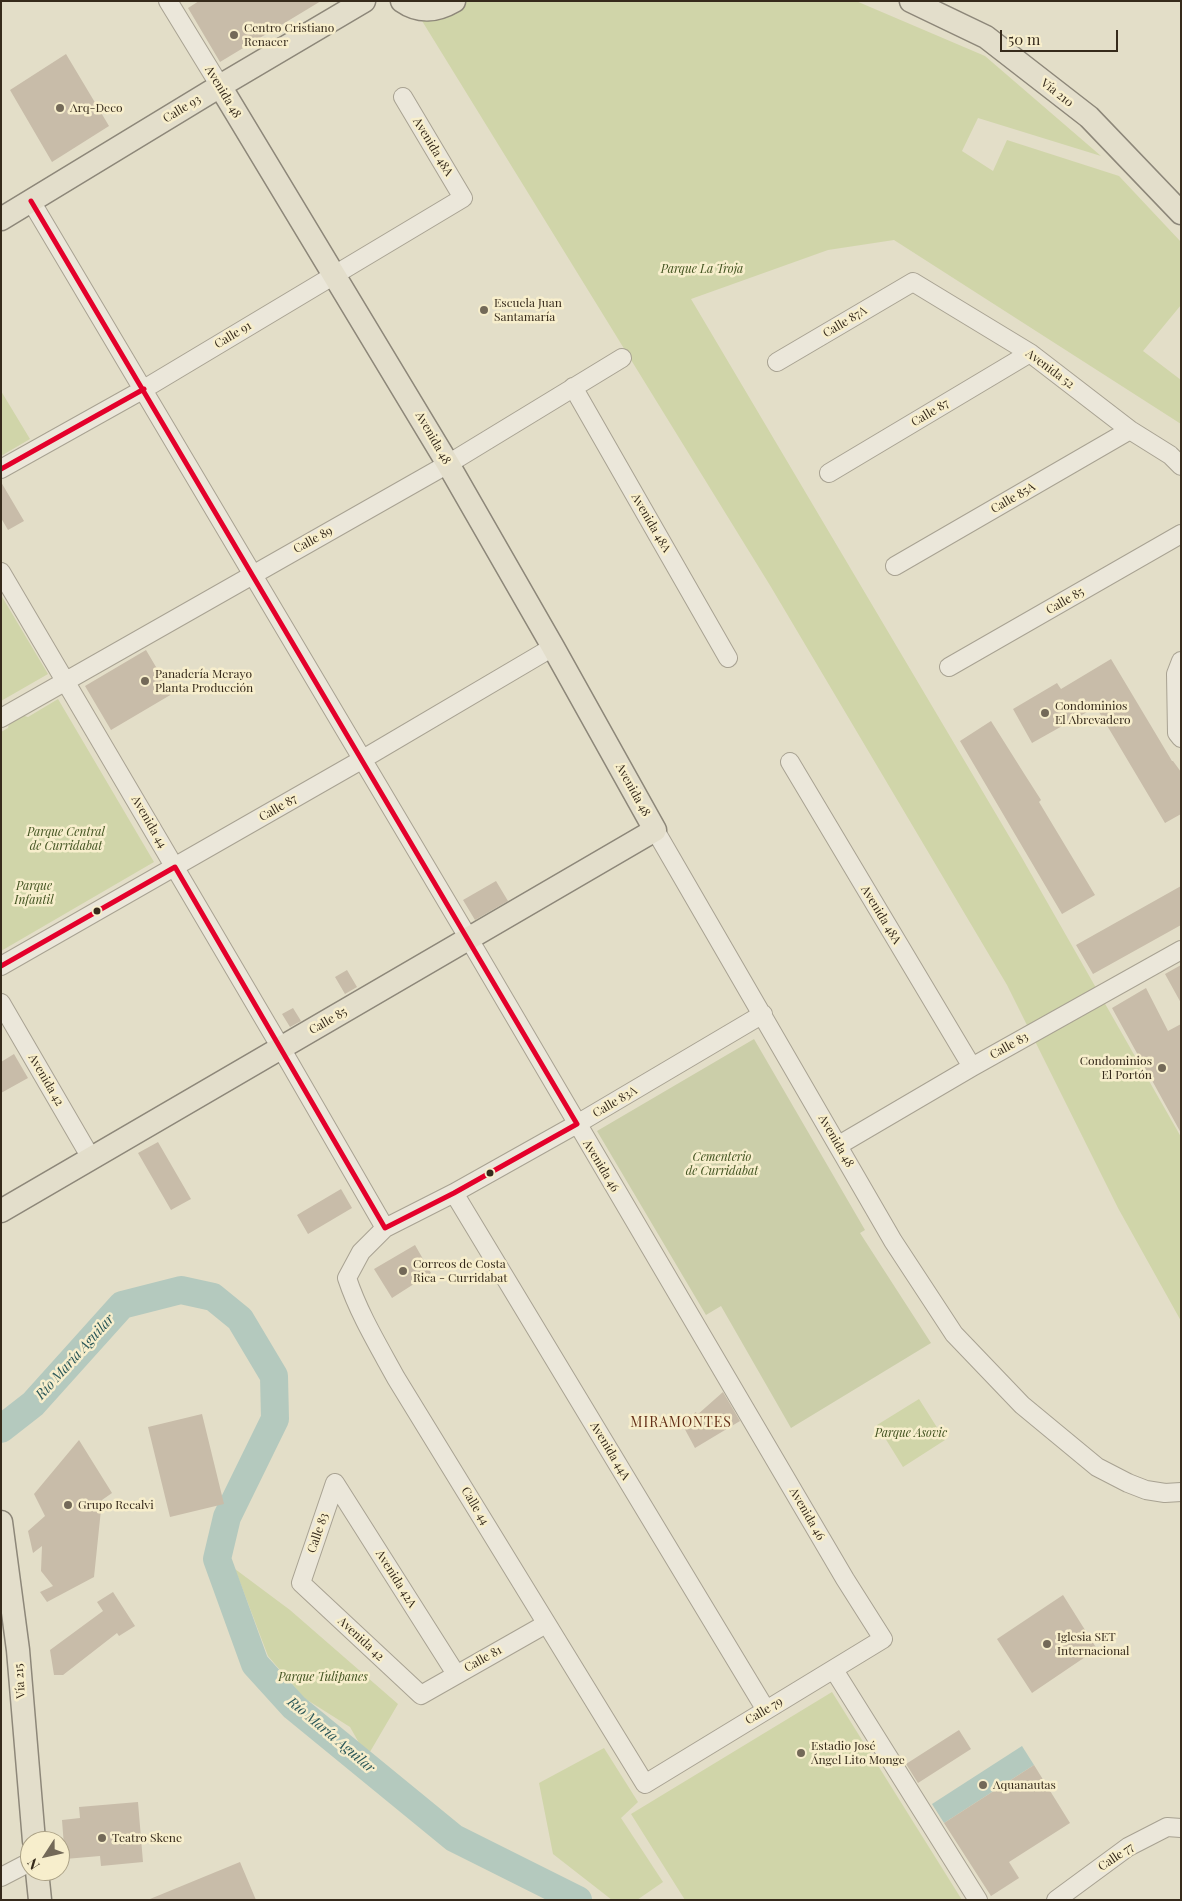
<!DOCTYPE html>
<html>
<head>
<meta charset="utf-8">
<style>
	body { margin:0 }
	#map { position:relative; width:1182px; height:1901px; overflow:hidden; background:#e3dec8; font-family:"Playfair Display",serif }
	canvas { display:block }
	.frame { position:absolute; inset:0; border:2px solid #362a1b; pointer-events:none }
	.north { position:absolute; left:20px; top:1831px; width:50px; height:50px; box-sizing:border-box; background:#f7eecc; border:1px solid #aaa085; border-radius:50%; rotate:235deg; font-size:14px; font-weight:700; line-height:20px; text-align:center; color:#362a1b }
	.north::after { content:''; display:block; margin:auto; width:18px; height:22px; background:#736958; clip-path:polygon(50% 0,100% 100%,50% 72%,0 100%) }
	.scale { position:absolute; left:1000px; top:30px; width:118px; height:22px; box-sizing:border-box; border:2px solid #362a1b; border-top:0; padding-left:6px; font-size:15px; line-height:18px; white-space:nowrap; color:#362a1b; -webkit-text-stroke:4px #f7eecc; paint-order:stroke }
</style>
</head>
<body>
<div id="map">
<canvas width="1182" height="1901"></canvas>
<div class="frame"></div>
<div class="north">N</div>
<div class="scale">50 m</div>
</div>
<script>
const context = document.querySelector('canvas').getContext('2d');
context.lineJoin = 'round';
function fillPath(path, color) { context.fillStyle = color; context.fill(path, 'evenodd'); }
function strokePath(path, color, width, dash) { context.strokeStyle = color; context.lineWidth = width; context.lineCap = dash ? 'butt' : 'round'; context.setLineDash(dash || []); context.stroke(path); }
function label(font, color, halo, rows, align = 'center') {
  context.font = font + ' "Playfair Display",serif'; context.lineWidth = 5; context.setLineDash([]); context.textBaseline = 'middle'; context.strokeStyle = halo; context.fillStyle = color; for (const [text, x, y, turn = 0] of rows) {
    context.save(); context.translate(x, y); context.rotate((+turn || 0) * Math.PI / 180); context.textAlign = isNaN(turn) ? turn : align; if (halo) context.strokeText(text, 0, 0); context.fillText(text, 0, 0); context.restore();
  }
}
fillPath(new Path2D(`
	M466 1H856L985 56 1101 156 978 118 962 151 993 171 1007 140 1119 176 1181 242V305L1143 351 1181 380V424L894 240 828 250 691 299 1022 858 1181 1137V1321L1118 1208 1007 985 771 587 419 16 453 11Z
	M1 391 30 439 1 456Z
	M1 595 48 674 1 701Z
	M58 699 154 862 1 951V732L8 728 12 712 28 717Z
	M919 1399 945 1440 903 1467 877 1425Z
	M235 1569 290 1610 398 1704 367 1757 350 1727 304 1698 268 1656Z
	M832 1692 962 1900H685L631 1814Z
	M604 1748 638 1802 621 1818 663 1882 637 1900H612L553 1854 539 1783Z`), '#d0d5a9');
fillPath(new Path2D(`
	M754 1039 865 1230 860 1233 931 1343 791 1428 721 1306 706 1315 597 1131Z`), '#cbcea9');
fillPath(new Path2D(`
	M1022 1746 1034 1765 944 1823 932 1804Z`), '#b4c9be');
strokePath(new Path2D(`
	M1 1429 33 1404 122 1305 181 1290 213 1297 240 1319 274 1376 275 1419 227 1517 217 1559 255 1664 294 1707 454 1838 578 1900`), '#b4c9be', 28);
fillPath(new Path2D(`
	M199 1H321L220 62 188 8Z
	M66 54 109 126 52 162 10 90Z
	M1 482 24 521 8 530 1 518Z
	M146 650 172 694 111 730 85 686Z
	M1111 659 1172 761H1173L1181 772V814L1165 823 1096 707 1032 743 1013 709 1057 683 1061 689Z
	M991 721 1025 775 1041 800 1039 802 1095 895 1062 914 960 741Z
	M496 881 508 901 475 920 463 900Z
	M1181 886V925L1093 974 1076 945Z
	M1181 965V1003L1165 974Z
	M347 970 357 987 345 994 335 977Z
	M1146 988 1168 1031 1181 1024V1133L1112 1008Z
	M293 1008 301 1021 290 1027 282 1014Z
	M14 1054 28 1078 1 1093V1062Z
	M158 1142 191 1199 171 1210 138 1153Z
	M341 1189 352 1208 308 1234 297 1215Z
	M415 1245 431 1273 392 1298 374 1269Z
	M723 1392 740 1421 695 1448 681 1422 696 1412 697 1415Z
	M202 1414 224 1504 170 1517 148 1427Z
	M79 1440 112 1493 102 1500 94 1577 47 1602 40 1592 53 1586 41 1571 42 1546 33 1553 28 1531 45 1516 34 1494Z
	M113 1592 135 1626 119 1636 117 1633 63 1675H54L50 1650 103 1611 97 1602Z
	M1063 1595 1097 1649 1032 1693 997 1639Z
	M959 1730 971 1749 918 1783 906 1764Z
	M1034 1765 1070 1823 1009 1862 1019 1878 991 1896 944 1823Z
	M138 1802 143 1862 101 1866 100 1856 65 1859 62 1820 80 1818 79 1807Z
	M240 1862 256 1900H150V1899Z`), '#c8bca9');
const minor = new Path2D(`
	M168 1 220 86
	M31 201 469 939 845 1579 883 1639 645 1784 396 1378C378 1345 359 1314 347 1278L361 1252 385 1228 454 1193 577 1124 763 1014
	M777 362 913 282 1030 353 1130 430 1170 455 1181 466
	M573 387 728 658
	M1 469 144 389 463 198 403 97
	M829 473 1030 353
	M895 566 1130 430
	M1 572 281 1048 385 1228
	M1181 661 1176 674 1177 733 1181 738
	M949 667 1181 534
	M1 718 448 464 622 358
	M790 762 972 1067
	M655 830 893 1241 954 1334 1022 1405 1097 1467 1128 1483 1146 1490 1165 1493 1181 1492
	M1 966 363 759 553 647
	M1 1003 91 1158
	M839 1145 972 1067 1181 950
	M454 1193 766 1710
	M335 1483 301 1583 421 1695 546 1624
	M335 1483 456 1674
	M834 1670 978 1900
	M1 1877 30 1862
	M1056 1900 1128 1847 1167 1827 1181 1828`);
const major = new Path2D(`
	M402 1C419 13 437 11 454 1
	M911 1 986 37 1089 117 1181 213
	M1 219 220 86 364 1
	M1 1211 655 830 553 647 448 464 220 86
	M1 1522 18 1650 34 1841
	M37 1871 40 1900`);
strokePath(minor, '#a8a292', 20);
strokePath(major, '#8d8779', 25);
strokePath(minor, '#ebe7da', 18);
strokePath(major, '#e3decb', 22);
strokePath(new Path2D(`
	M1 469 144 389
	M1 966 175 867 385 1228 454 1193 577 1124 31 201`), '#e4002b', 5);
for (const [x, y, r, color] of [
	[234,35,5,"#736958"],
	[60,108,5,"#736958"],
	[484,310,5,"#736958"],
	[145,681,5,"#736958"],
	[1045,713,5,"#736958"],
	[97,911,4.5,"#362a1b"],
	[1162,1068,5,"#736958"],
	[490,1173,4.5,"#362a1b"],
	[403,1271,5,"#736958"],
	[68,1505,5,"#736958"],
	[1047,1644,5,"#736958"],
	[801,1753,5,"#736958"],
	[983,1785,5,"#736958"],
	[102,1838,5,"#736958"]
]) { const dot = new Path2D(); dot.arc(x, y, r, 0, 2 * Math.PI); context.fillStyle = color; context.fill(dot); strokePath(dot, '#f7eecc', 2); }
label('12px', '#362a1b', '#f7eecc', [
	["Centro Cristiano",244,28],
	["Renacer",244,42],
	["Arq-Deco",70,108],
	["Escuela Juan",494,303],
	["Santamaría",494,317],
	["Panadería Merayo",155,674],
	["Planta Producción",155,688],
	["Condominios",1055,706],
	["El Abrevadero",1055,720],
	["Condominios",1152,1061,"right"],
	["El Portón",1152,1075,"right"],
	["Correos de Costa",413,1264],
	["Rica - Curridabat",413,1278],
	["Grupo Recalvi",78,1505],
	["Iglesia SET",1057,1637],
	["Internacional",1057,1651],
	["Estadio José",811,1746],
	["Ángel Lito Monge",811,1760],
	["Aquanautas",993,1785],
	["Teatro Skene",112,1838]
], 'left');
label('12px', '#362a1b', '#f7eecc', [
	["Avenida 48",223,92,59],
	["Vía 210",1057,93,38],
	["Calle 93",182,109,-31],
	["Avenida 48A",433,147,59],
	["Calle 87A",845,322,-31],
	["Calle 91",233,335,-31],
	["Avenida 52",1050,369,37],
	["Calle 87",930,413,-31],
	["Avenida 48",433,438,60],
	["Calle 85A",1013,498,-30],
	["Avenida 48A",651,523,60],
	["Calle 89",313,540,-29],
	["Calle 85",1065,601,-30],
	["Avenida 48",633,790,61],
	["Calle 87",278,808,-30],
	["Avenida 44",149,822,60],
	["Avenida 48A",881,915,59],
	["Calle 85",328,1021,-30],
	["Calle 83",1009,1046,-29],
	["Avenida 42",46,1080,60],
	["Calle 83A",615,1102,-31],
	["Avenida 48",836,1141,60],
	["Avenida 46",601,1166,59],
	["Avenida 44A",610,1451,59],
	["Calle 44",475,1506,59],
	["Avenida 46",807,1514,60],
	["Calle 83",318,1533,-71],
	["Avenida 42A",396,1579,58],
	["Avenida 42",361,1639,43],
	["Calle 81",483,1659,-29],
	["Vía 215",20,1681,-94],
	["Calle 79",764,1711,-31],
	["Calle 77",1116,1857,-34]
]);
label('italic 12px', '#425320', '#f7eecc', [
	["Parque La Troja",702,269],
	["Parque Central",66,832],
	["de Curridabat",66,846],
	["Parque",34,886],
	["Infantil",34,900],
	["Cementerio",722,1157],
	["de Curridabat",722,1171],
	["Parque Asovic",911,1433],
	["Parque Tulipanes",323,1677]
]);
label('italic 14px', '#295657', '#f7eecc', [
	["Río María Aguilar",75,1357,-48],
	["Río María Aguilar",331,1735,40]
]);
context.letterSpacing = '1px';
label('14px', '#642f18', '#f7eecc', [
	["MIRAMONTES",681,1423]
]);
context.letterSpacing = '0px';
</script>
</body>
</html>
